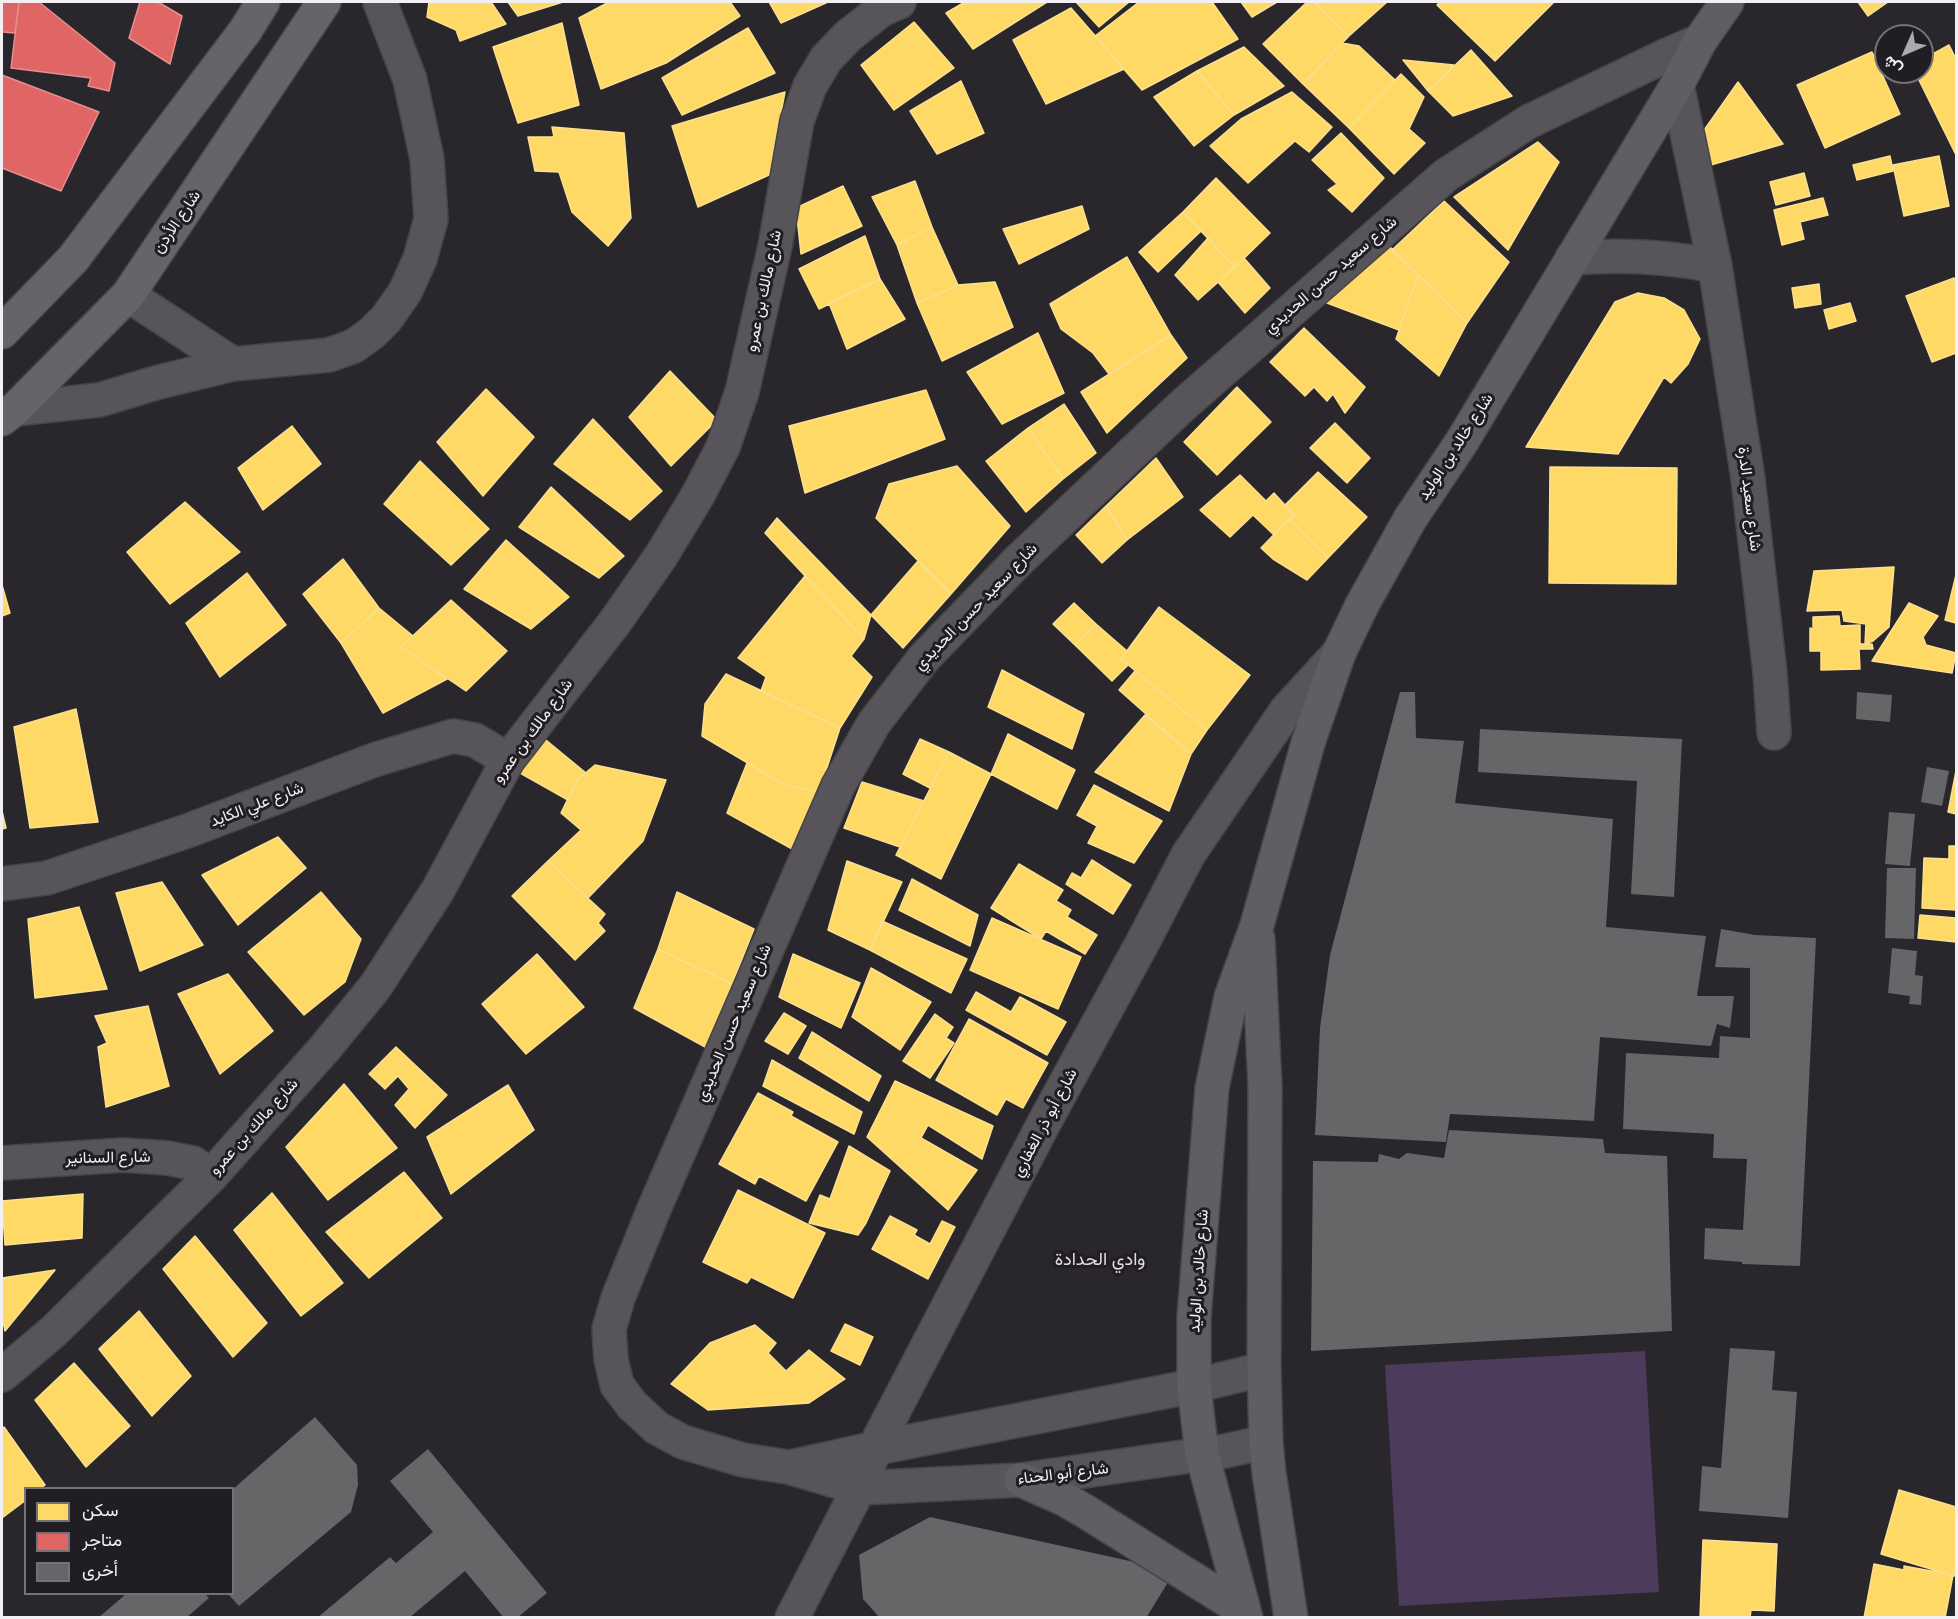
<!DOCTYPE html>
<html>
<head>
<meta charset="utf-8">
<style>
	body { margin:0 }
	#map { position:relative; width:1958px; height:1619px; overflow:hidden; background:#29272b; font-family:"Fira Sans",Vazirmatn,sans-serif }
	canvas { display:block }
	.frame { position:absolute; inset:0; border:3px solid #f2f0f4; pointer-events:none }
	.legend { position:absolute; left:24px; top:1487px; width:210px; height:108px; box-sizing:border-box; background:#201d23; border:2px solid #747177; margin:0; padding:8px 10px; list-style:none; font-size:18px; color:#f2f0f4 }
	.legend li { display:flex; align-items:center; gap:12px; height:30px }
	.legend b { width:30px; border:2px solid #747177 }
	.north { position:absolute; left:1874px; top:24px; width:60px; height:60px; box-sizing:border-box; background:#201d23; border:2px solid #747177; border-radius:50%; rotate:225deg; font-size:16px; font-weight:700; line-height:24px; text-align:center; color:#f2f0f4 }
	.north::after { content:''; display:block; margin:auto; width:21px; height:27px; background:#acaaae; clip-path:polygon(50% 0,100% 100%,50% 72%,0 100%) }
</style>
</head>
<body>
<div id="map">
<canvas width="1958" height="1619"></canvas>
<div class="frame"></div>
<ul class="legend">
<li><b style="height:16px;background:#ffd966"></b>سكن</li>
<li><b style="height:16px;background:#e06666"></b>متاجر</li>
<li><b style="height:16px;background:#666568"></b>أخرى</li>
</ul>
<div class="north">ش</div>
</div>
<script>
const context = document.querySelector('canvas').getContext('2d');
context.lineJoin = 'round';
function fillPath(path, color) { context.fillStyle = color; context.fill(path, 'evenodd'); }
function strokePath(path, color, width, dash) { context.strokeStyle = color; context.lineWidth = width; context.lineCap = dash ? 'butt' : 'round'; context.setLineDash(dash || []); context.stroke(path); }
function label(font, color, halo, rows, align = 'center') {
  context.font = font + ' "Fira Sans",Vazirmatn,sans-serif'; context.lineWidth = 6; context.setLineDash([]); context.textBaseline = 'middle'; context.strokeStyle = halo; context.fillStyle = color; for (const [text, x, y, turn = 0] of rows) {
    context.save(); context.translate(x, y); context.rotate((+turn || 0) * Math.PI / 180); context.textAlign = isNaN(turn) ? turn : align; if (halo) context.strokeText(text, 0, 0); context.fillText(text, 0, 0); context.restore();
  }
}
fillPath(new Path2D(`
	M1645 1351 1659 1592 1399 1606 1385 1365Z`), '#4c3b5b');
const homes = new Path2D(`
	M429 2H491L506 24 460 41 456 30 427 17Z
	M508 2H563L518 16Z
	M609 2H730L740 16 666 63 601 89 579 18Z
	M769 2H828L781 23Z
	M965 2H1047L973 49 946 13Z
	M1076 2H1129L1099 27Z
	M1139 2H1212L1238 39 1142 90 1095 36Z
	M1241 2H1277L1252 17Z
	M1307 2H1314L1349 36 1303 84 1263 44Z
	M1317 2H1387L1349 36 1315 3Z
	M1440 2H1554L1495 61 1437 5Z
	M1858 2H1888L1868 16Z
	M1071 8 1124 69 1046 104 1013 40Z
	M914 22 954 68 894 110 861 65Z
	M562 23 579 105 518 123 493 47Z
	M748 28 775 73 682 115 662 78Z
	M1342 43 1359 46 1395 80 1349 128 1303 84Z
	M1949 45 1956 59V155L1915 72H1922V60Z
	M1244 47 1284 86 1234 115 1197 71Z
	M1471 50 1512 96 1453 116 1428 91Z
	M1872 52 1900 114 1825 148 1797 85Z
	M1403 60 1454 65 1428 91Z
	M1197 71 1234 115 1194 146 1154 97Z
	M1401 74 1424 97 1409 129 1425 143 1394 174 1349 128Z
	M961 81 984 133 937 154 910 111Z
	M1738 82 1783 144 1704 167 1695 143Z
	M785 92 769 175 698 207 672 126Z
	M1292 92 1332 127 1309 152 1295 141 1248 183 1210 146 1241 119Z
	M552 127 624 133 631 218 608 246 572 212 559 172 535 171 528 137H554Z
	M1341 133 1384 178 1352 212 1328 190 1337 184 1312 160Z
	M1538 142 1559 162 1508 250 1454 197Z
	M1890 156 1893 171 1857 180 1853 165Z
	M1939 156 1949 206 1904 216 1893 165Z
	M1804 173 1810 196 1776 205 1770 182Z
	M1216 178 1270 233 1235 267 1183 212Z
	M915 181 932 227 897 245 872 197Z
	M843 186 862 226 801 254 796 208Z
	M1823 198 1828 215 1800 222 1804 239 1782 245 1774 210Z
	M1444 201 1509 262 1467 323 1392 250Z
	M1082 206 1089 229 1019 264 1003 229Z
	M1183 212 1201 231 1158 272 1139 252Z
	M932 227 958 285 917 303 897 245Z
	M865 236 880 279 819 309 799 269Z
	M1208 238 1235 267 1198 300 1175 275Z
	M1386 243 1418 275 1399 330 1327 303Z
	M1127 257 1171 335 1109 374 1093 353 1061 329 1050 304Z
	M1244 258 1270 288 1245 313 1218 282Z
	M1418 275 1467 323 1439 376 1396 339Z
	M1954 278 1956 284V353L1932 362 1906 296Z
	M880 279 905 319 847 349 829 303Z
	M995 282 1013 327 942 361 917 303 958 285Z
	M1819 284 1821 304 1795 308 1792 288Z
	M1638 293 1664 298 1684 310 1700 339 1688 364 1671 383 1664 377 1618 454 1526 447 1615 302Z
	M1850 303 1856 321 1829 329 1824 310Z
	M1304 328 1365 387 1345 413 1333 394 1327 401 1314 387 1305 396 1270 362Z
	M1038 333 1064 393 1002 424 967 372Z
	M1171 335 1187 358 1107 433 1081 392Z
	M670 371 717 420 671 466 629 417Z
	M1237 387 1271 422 1217 475 1184 442Z
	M486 389 534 437 483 496 437 442Z
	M926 390 945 439 805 493 789 426Z
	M1064 404 1096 453 1063 479 1028 428Z
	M593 419 662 491 630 520 554 464Z
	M1335 423 1370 458 1347 483 1310 448Z
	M292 426 321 464 263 510 238 468Z
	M1028 428 1063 479 1026 512 986 461Z
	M1156 458 1183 497 1127 540 1106 506Z
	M420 461 489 529 451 565 384 504Z
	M957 466 1010 526 951 594 876 518 889 484Z
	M1550 467 1677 468 1676 584 1549 583Z
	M1318 472 1367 517 1328 558 1289 519 1294 515 1285 505Z
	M1240 475 1266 501 1274 493 1294 515 1274 535 1253 515 1230 537 1200 510Z
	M551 487 624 556 599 578 519 527Z
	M185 502 240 552 170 604 127 552Z
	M1106 506 1127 540 1102 563 1076 535Z
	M777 518 871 615 864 639 765 533Z
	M1289 519 1328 558 1307 580 1273 559 1261 548Z
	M506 540 569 597 531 629 464 589Z
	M343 559 379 608 341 643 303 594Z
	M918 561 951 594 903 648 871 615Z
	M1894 567 1889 627 1873 641 1865 644 1866 624 1844 621 1842 610 1807 611 1814 571Z
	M247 573 286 625 220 677 186 623Z
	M1956 575V623L1945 620Z
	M805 576 864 639 851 656 872 677 840 728 761 691 766 677 738 658Z
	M2 585 10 613 2 616Z
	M451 600 507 651 466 691 401 647Z
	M1074 603 1096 624 1075 645 1053 624Z
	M1909 603 1938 616 1923 637 1926 645 1956 653 1952 673 1872 661Z
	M1159 607 1250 675 1207 730 1121 659Z
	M379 608 413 636 401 647 447 679 383 713 341 643Z
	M1839 616 1840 626 1860 625V644H1872L1873 649H1859L1860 669 1821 670V651H1810V628L1813 629V617Z
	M1096 624 1127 651 1121 659 1128 665 1112 681 1075 645Z
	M1002 670 1084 714 1072 749 988 707Z
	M1135 671 1207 730 1191 754 1119 690Z
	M726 674 840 728 819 792 785 785 702 736 705 704Z
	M76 709 98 822 30 828 14 727Z
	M1145 715 1191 754 1169 811 1095 772Z
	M1008 734 1075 770 1057 809 991 774Z
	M541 736 586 773 577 780 568 800 513 769Z
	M920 739 949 752 930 788 903 774Z
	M949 752 991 774 941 879 896 855Z
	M747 763 785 785 819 792 794 850 727 813Z
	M595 765 666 780 643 841 588 898 548 861 581 830 561 813 577 780Z
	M1956 771V814L1948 812Z
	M862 782 924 801 900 847 844 828Z
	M1094 785 1162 821 1134 863 1088 843 1097 826 1077 815Z
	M2 811 6 828 2 829Z
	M278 837 306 868 238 925 202 875Z
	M1949 846H1956V910L1922 908 1924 858 1949 859Z
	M1092 860 1131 885 1113 914 1066 884 1072 873 1081 878Z
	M548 861 605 914 598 923 605 931 575 960 512 896Z
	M847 861 902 882 870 950 828 930Z
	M1019 864 1063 890 1056 901 1071 910 1067 917 1097 935 1085 954 1046 931 1041 939 991 908Z
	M912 879 978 915 970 946 899 910Z
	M162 882 203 945 140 971 116 893Z
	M321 892 361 939 345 982 304 1015 248 952Z
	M677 892 754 929 732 984 658 949Z
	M79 907 107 989 35 998 28 919Z
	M1920 915 1956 918V942L1918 938Z
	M992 918 1081 957 1058 1009 970 970Z
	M882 921 967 959 951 993 870 950Z
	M658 949 732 984 707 1048 634 1008Z
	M537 954 584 1007 526 1054 482 1004Z
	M793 954 860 983 841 1028 779 997Z
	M871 968 931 1002 900 1050 852 1017Z
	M228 974 273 1031 220 1074 178 994Z
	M976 992 1011 1012 1020 997 1066 1022 1047 1055 966 1010Z
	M148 1006 169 1086 106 1107 98 1047 107 1043 95 1016Z
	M784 1013 806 1026 788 1054 765 1041Z
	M935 1014 953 1027 946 1038 954 1043 930 1078 903 1061Z
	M969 1019 1048 1063 1023 1108 1006 1099 997 1115 936 1080Z
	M812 1032 881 1076 869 1101 799 1058Z
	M396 1047 447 1095 415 1128 395 1105 409 1089 398 1076 385 1089 369 1074Z
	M772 1060 862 1112 854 1134 763 1086Z
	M895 1081 993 1126 982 1159 928 1125 921 1138 977 1170 948 1210 867 1137Z
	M344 1084 397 1148 328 1200 286 1147Z
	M508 1085 534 1130 451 1194 427 1137Z
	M758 1093 793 1112 791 1116 838 1142 806 1201 759 1176 755 1184 719 1164Z
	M849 1146 890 1171 866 1223 858 1235 809 1223 820 1195 830 1199Z
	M404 1172 442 1218 369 1278 326 1232Z
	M738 1190 825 1233 793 1298 751 1277 747 1283 703 1262Z
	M272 1193 343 1283 301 1316 234 1230Z
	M83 1194 82 1238 5 1245 2 1201Z
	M890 1216 917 1230 914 1235 930 1244 942 1221 955 1227 928 1279 872 1249Z
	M195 1236 267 1323 233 1357 163 1269Z
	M55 1270 5 1331 2 1316V1278Z
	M139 1311 191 1376 152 1416 99 1349Z
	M845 1324 873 1337 860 1365 831 1351Z
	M755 1325 776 1343 768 1353 786 1371 809 1350 845 1379 809 1403 708 1410 671 1384 710 1343Z
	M74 1363 130 1426 86 1467 35 1400Z
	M4 1427 45 1485 41 1488H26V1500L2 1518V1429Z
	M1899 1490 1956 1507V1566L1954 1576 1881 1554Z
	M1703 1540 1777 1544 1774 1611 1751 1610 1750 1618H1700Z
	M1874 1564 1904 1570V1566L1953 1575 1945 1618H1864Z`);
fillPath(homes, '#ffd966');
strokePath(homes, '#fbe091', 1.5);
const shops = new Path2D(`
	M2 2H19L15 33 2 32Z
	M19 2H39L115 63 109 91 88 86 91 78 11 68Z
	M140 2H158L182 16 170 64 129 38Z
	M2 75 99 112 61 191 2 168Z`);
fillPath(shops, '#e06666');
strokePath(shops, '#e58f91', 1.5);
fillPath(new Path2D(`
	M1400 692H1415L1416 738 1464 741 1455 803 1613 819 1606 927 1706 936 1697 996H1734L1730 1028 1717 1024 1711 1046 1600 1037 1594 1121 1450 1114 1446 1142 1315 1135 1320 1028 1330 955Z
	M1857 692 1892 695 1890 722 1856 719Z
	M1480 729 1682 739 1674 897 1631 894 1637 781 1478 772Z
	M1927 767 1949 771 1942 806 1921 802Z
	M1889 812 1915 814 1910 866 1885 864Z
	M1887 868H1916L1914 939 1885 938Z
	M1721 929 1755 935 1816 938 1800 1266 1742 1264V1262L1704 1259 1705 1228 1743 1230 1747 1159 1713 1158 1714 1134 1623 1129 1626 1053 1719 1058 1720 1036 1750 1038V968L1715 967Z
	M1892 948 1917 951 1915 975 1923 976 1921 1005 1909 1004 1910 996 1888 993Z
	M1449 1130 1603 1139 1605 1153 1667 1156 1672 1331 1311 1351 1313 1161 1378 1162 1379 1154 1399 1159 1407 1153 1444 1158Z
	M1730 1348 1775 1351 1772 1390 1797 1392 1788 1518 1699 1511 1702 1466 1721 1468Z
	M315 1417 357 1465 358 1485 351 1512 239 1606 228 1594H232V1490Z
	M428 1449 547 1593 517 1618H504L465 1571 409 1618H317L390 1557 396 1563 433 1532 390 1481Z
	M930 1517 1175 1571 1146 1618H880L863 1599 859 1555Z
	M126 1594H205L209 1598 186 1618H98Z`), '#666568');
const minor = new Path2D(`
	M1677 85 1715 266 1748 479 1770 673 1774 733
	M1572 258C1621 254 1667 256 1715 266
	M128 295 233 364
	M15 409 99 400 159 382 233 364 329 355 354 346 372 333 386 319 405 292 420 259 431 219 427 159 410 80 380 2
	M2 884 47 878 190 830 374 760 453 736 475 740 508 760
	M2 1163 123 1155 167 1158 193 1163 211 1176
	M2 1375 54 1331 211 1176 325 1048 375 987 438 890 508 760 615 622 661 556 698 495 723 447 742 392 775 246 797 121 810 86 826 59 848 36 881 10 899 2
	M1266 1442 1225 1451 1021 1480 859 1488 788 1467 743 1460 683 1442 657 1428 632 1405 617 1385 611 1359 609 1329 618 1298 654 1209 838 786 874 723 924 658 1018 561 1182 406 1446 175 1528 122 1665 56 1700 41
	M790 1467 876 1448 1194 1386 1264 1369
	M792 1618 859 1488 880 1437 1044 1123 1145 938 1188 855 1286 711 1339 653`);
const major = new Path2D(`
	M1258 939 1265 1087 1264 1369 1266 1442 1269 1473 1291 1618
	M1021 1480 1066 1500 1088 1513 1243 1610
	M1246 1618 1202 1454 1194 1386V1317L1212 1088 1231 997 1257 925 1308 743 1339 653 1362 605 1410 519 1461 443 1677 85 1700 41 1727 2`);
const highway = new Path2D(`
	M2 332 73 259 245 31 263 2
	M2 419 15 409 128 295 324 2`);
strokePath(minor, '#454446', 36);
strokePath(major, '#454446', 36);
strokePath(highway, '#454446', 36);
strokePath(minor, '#57555a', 33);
strokePath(major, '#605d64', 33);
strokePath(highway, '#66636b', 33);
label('16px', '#f2f0f4', '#201d23', [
	["شارع الأردن",177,222,-56],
	["شارع سعيد حسن الحديدي",1331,275,-41],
	["شارع مالك بن عمرو",764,291,-78],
	["شارع خالد بن الوليد",1456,447,-57],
	["شارع سعيد الدرة",1749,499,83],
	["شارع سعيد حسن الحديدي",976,607,-46],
	["شارع مالك بن عمرو",533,731,-54],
	["شارع علي الكايد",257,805,-21],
	["شارع سعيد حسن الحديدي",734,1023,-67],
	["شارع أبو ذر الغفاري",1045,1123,-62],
	["شارع مالك بن عمرو",254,1127,-48],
	["شارع السنانير",108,1158,-1],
	["شارع خالد بن الوليد",1199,1271,-86],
	["شارع أبو الحناء",1063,1474,-7]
]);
label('18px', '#e0dbe4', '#201d23', [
	["وادي الحدادة",1100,1260]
]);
</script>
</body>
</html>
